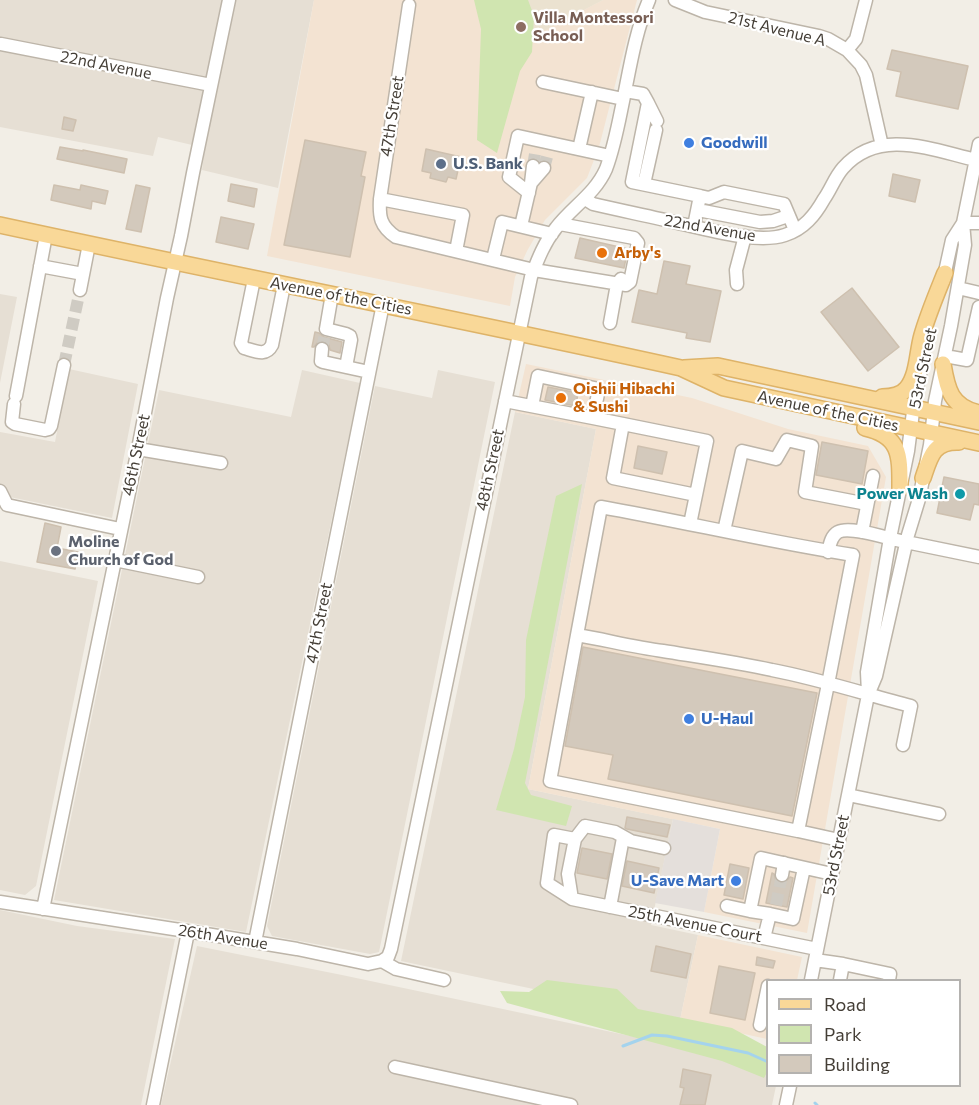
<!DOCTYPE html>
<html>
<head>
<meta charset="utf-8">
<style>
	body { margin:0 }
	#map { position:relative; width:979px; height:1105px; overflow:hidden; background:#f2eee6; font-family:Commissioner,sans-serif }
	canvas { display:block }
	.legend { position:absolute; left:766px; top:979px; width:195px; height:108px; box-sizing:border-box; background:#fff; border:2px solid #b4b2af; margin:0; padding:8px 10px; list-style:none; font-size:18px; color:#443e36 }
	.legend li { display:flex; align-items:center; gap:12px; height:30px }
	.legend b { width:30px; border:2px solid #b4b2af }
</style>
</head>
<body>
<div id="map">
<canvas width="979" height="1105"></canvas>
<ul class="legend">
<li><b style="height:8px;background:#f9d898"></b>Road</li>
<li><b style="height:16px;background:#d0e5b0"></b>Park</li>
<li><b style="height:16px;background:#d3c9bc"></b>Building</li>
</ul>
</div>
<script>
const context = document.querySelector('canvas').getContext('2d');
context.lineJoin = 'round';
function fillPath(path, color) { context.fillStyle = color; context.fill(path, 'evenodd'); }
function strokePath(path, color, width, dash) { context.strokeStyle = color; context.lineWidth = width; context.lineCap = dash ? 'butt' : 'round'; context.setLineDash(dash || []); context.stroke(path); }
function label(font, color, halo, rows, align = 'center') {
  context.font = font + ' Commissioner,sans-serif'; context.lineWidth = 4.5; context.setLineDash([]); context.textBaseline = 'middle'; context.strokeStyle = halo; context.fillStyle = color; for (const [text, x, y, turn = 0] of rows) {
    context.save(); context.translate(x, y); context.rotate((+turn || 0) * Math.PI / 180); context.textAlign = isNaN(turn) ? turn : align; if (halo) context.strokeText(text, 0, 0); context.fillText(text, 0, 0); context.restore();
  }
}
fillPath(new Path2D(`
	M0 0H314L278 188 202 170 205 148 158 137 153 156 0 127Z
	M0 294 17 297 0 383Z
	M69 369 138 384 112 518 0 495V432L55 442Z
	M302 370 360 383 246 932 54 900 159 390 291 417Z
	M438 370 495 382 379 952 370 954 272 936 267 926 375 386 432 398Z
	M515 412 596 429 528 789 673 819 651 925 698 935 680 1020 401 961Z
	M0 561 98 581 36 886 25 895 0 890Z
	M0 910 77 926 175 939 141 1105H0Z
	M197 946 342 975 640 1038 767 1067 768 1086H776L772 1105H161Z`), '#e6dfd4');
fillPath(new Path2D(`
	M314 0H484L499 53 603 0H637L599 147 587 178 545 220 527 251 515 277 510 306 267 256Z
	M526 364 692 398 788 429 868 446 886 477 807 933 704 912 720 829 528 789 596 429 515 412Z
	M698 935 802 957 797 980H768L767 1039 680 1020Z`), '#f3e3d2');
fillPath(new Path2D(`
	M673 819 720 829 704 912 655 903Z`), '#e4dfdb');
fillPath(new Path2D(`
	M484 0H603L499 54Z`), '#ebe2d0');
fillPath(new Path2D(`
	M474 0H528L534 16 532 52 520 71 497 153 477 140 481 29Z
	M582 484 525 783 531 795 572 806 566 826 496 810 514 749 525 697 526 640 556 496Z
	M547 980 617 989 638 1009 732 1028 767 1047V1072L764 1078 722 1061 507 1003 500 991 529 992Z`), '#d0e5b0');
strokePath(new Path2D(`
	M623 1046 652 1035 667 1036 748 1053 768 1062
	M815 1103 817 1105`), '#a4d3ed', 3);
const building = new Path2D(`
	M892 50 968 66 958 109 896 96 901 72 887 69Z
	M64 117 76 120 73 131 62 129Z
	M305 140 366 152 361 176 365 177 350 257 284 245Z
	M60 147 83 151V150L127 159 124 173 57 159Z
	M426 149 461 157 456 179 448 177 446 182 430 178 431 173 422 171Z
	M893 174 920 180 915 202 889 196Z
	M231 184 257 189 254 207 228 201Z
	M54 185 80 190 81 185 108 191 105 204 92 201 91 209 51 200Z
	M136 185 150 188 141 232 126 229Z
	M221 217 254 224 248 249 216 242Z
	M580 238 628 249 624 268 575 258Z
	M664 261 690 266 686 284 721 291 710 342 686 338 687 333 632 322 639 290 657 294Z
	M852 288 899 347 868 371 821 312Z
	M315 332 319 333 324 337 342 342 340 353 330 350 329 345 323 341 318 342 314 347H312Z
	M548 387 578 393 576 406 545 400Z
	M822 442 868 451 862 484 816 475Z
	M638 446 667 452 662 474 634 468Z
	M944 477 979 484V505L974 504 970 520 937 513Z
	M45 523 61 527 57 548 78 552 75 569 37 562Z
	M583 647 817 693 792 816 608 779 613 755 565 746Z
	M627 817 670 825 667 837 627 829 625 828Z
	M582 848 612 854 607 879 577 873Z
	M627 861 659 868 654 893 622 886Z
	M730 864 749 868 743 899 724 895Z
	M772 873 774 874 776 881 780 883 785 882 790 877 793 878 787 907 766 903Z
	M656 946 691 954 686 978 651 971Z
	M757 957 775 961 773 968 756 965Z
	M719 966 755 973 745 1020 710 1013Z
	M683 1069 711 1075 705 1105H680L684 1088 680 1087Z`);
fillPath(building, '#d3c9bc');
strokePath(building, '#cec0af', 1.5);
strokePath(new Path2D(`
	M533 166 535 154
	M544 168 547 157
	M322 349 325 334
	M64 365 80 290
	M776 905 782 875`), '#cfcbc3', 12, [12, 6]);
const minor = new Path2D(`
	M675 0 705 12 819 36 828 39 847 50 861 65 866 75 882 146
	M409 5 380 199C379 217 380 226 396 237L534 270 626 285 630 282 638 243 634 238 560 224
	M1 44 211 85
	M847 50 856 39 866 0
	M543 82 623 99
	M625 91 643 94 648 103 632 182 700 196 694 226
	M648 103 657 121
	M579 149 592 92
	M531 183 544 168
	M644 184 656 130
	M529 193 509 177 518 136 610 156
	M700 196 709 198 724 192 784 204 795 230
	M380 199 463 215 456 251
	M585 199 593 204C623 211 653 217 682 224 710 230 758 244 785 235 804 229 815 215 824 199 831 189 835 177 843 168 879 127 932 150 976 160
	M698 210 760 222 773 221 788 216
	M963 223H979
	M521 226 531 183 533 166
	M493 259 502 222 552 234
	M40 266 83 274
	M254 279 241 343 244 348C255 351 266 357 272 345L284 285
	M943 281 952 240 963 223
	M737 284 736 270 745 236
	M958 288 979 293
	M80 290 89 244
	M332 294 326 329 346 334 350 336 351 340 346 367 369 372
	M610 323 617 284 621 279
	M322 349 321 361 323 362 346 367
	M945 356 967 360 979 307
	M16 396 46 235
	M505 401 593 418 599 389 538 376 532 406
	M14 404 12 422 15 424 45 430 49 429 51 426 64 365
	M593 418 623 424 613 478 696 495 690 524
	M623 424 707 441 696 495
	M138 449 221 463
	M0 491 7 505 120 529
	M724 531 742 451 776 459 787 440 812 446 805 492 867 504
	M862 532 873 476
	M828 552C830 544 831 536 838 532 851 525 891 540 906 542 931 547 955 552 979 557
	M115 560 198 577
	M577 635 550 781 798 831 828 684 853 555C769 542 685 522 601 507L577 635C606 640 634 647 663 651 700 657 736 662 772 670 819 679 865 694 911 706L903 745
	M868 693 867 672 890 538 908 451 915 396 921 370
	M848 795 939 814
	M798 831 839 840
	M664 848 631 841 615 832 585 826 575 839 554 835 547 883 572 899 817 949
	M782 875 784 863
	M572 899 568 874 575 839
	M0 902 212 935 297 949 368 964 382 961 396 969 444 980
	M727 906 750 911
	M610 907 623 838
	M43 909 138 449 167 298 181 236 193 173 229 0
	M770 914 793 919 804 868
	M764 938 770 914 750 911 761 858 832 874
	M255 942 383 304
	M815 960 843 964
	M382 961 388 957 391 949 531 277C538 259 544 243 556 228 572 207 595 194 606 169 613 150 617 131 621 111 629 74 634 35 649 0
	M811 980 868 695 876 676 908 535 919 499 930 445 935 401 951 326 965 245 963 223 979 144
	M840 980 843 964 890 974 889 980
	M760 1025 768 986
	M395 1067 571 1105
	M153 1105 188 932
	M786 1105 790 1086`);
const major = new Path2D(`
	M0 225C227 274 454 318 681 368L724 388 979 443
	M943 364C947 389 951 407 979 413
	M684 368 718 366 979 422
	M882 397C891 397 901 396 907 388 918 374 917 352 922 335 928 314 937 293 945 273
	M865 428C901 436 900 456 900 488
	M923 478C930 457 933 441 959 442`);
strokePath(minor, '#bdb5a9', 15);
strokePath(major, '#deb368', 18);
strokePath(minor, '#fff', 12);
strokePath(major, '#f9d898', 15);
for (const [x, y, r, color] of [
	[521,27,6,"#8d6e63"],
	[689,143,6,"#3f7fe0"],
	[441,164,6,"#5c6f8a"],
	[602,253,6,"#e8710a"],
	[561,398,6,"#e8710a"],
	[960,494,6,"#0f9aa8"],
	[56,551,6,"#6b7280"],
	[689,719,6,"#3f7fe0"],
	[736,881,6,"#3f7fe0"]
]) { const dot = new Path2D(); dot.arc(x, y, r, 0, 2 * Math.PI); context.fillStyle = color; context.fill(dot); strokePath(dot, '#fff', 2); }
label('bold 16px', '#785e54', '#fff', [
	["Villa Montessori",533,18],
	["School",533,36]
], 'left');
label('16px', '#443e36', '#fff', [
	["21st Avenue A",777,29,14],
	["22nd Avenue",106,65,11],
	["47th Street",392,116,-81],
	["22nd Avenue",710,228,10],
	["Avenue of the Cities",341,296,11],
	["53rd Street",923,368,-78],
	["Avenue of the Cities",828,411,12],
	["46th Street",136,455,-78],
	["48th Street",490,470,-78],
	["47th Street",319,623,-79],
	["53rd Street",836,855,-79],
	["25th Avenue Court",695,924,11],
	["26th Avenue",223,937,9]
]);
label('bold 16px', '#366cbe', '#fff', [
	["Goodwill",701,143],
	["U-Haul",701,719],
	["U-Save Mart",724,881,"right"]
], 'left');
label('bold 16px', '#4e5e75', '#fff', [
	["U.S. Bank",453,164]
], 'left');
label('bold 16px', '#c56008', '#fff', [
	["Arby's",614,253],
	["Oishii Hibachi",573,389],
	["& Sushi",573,407]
], 'left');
label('bold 16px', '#0d838f', '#fff', [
	["Power Wash",948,494]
], 'right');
label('bold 16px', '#5b616d', '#fff', [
	["Moline",68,542],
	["Church of God",68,560]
], 'left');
</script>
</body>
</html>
